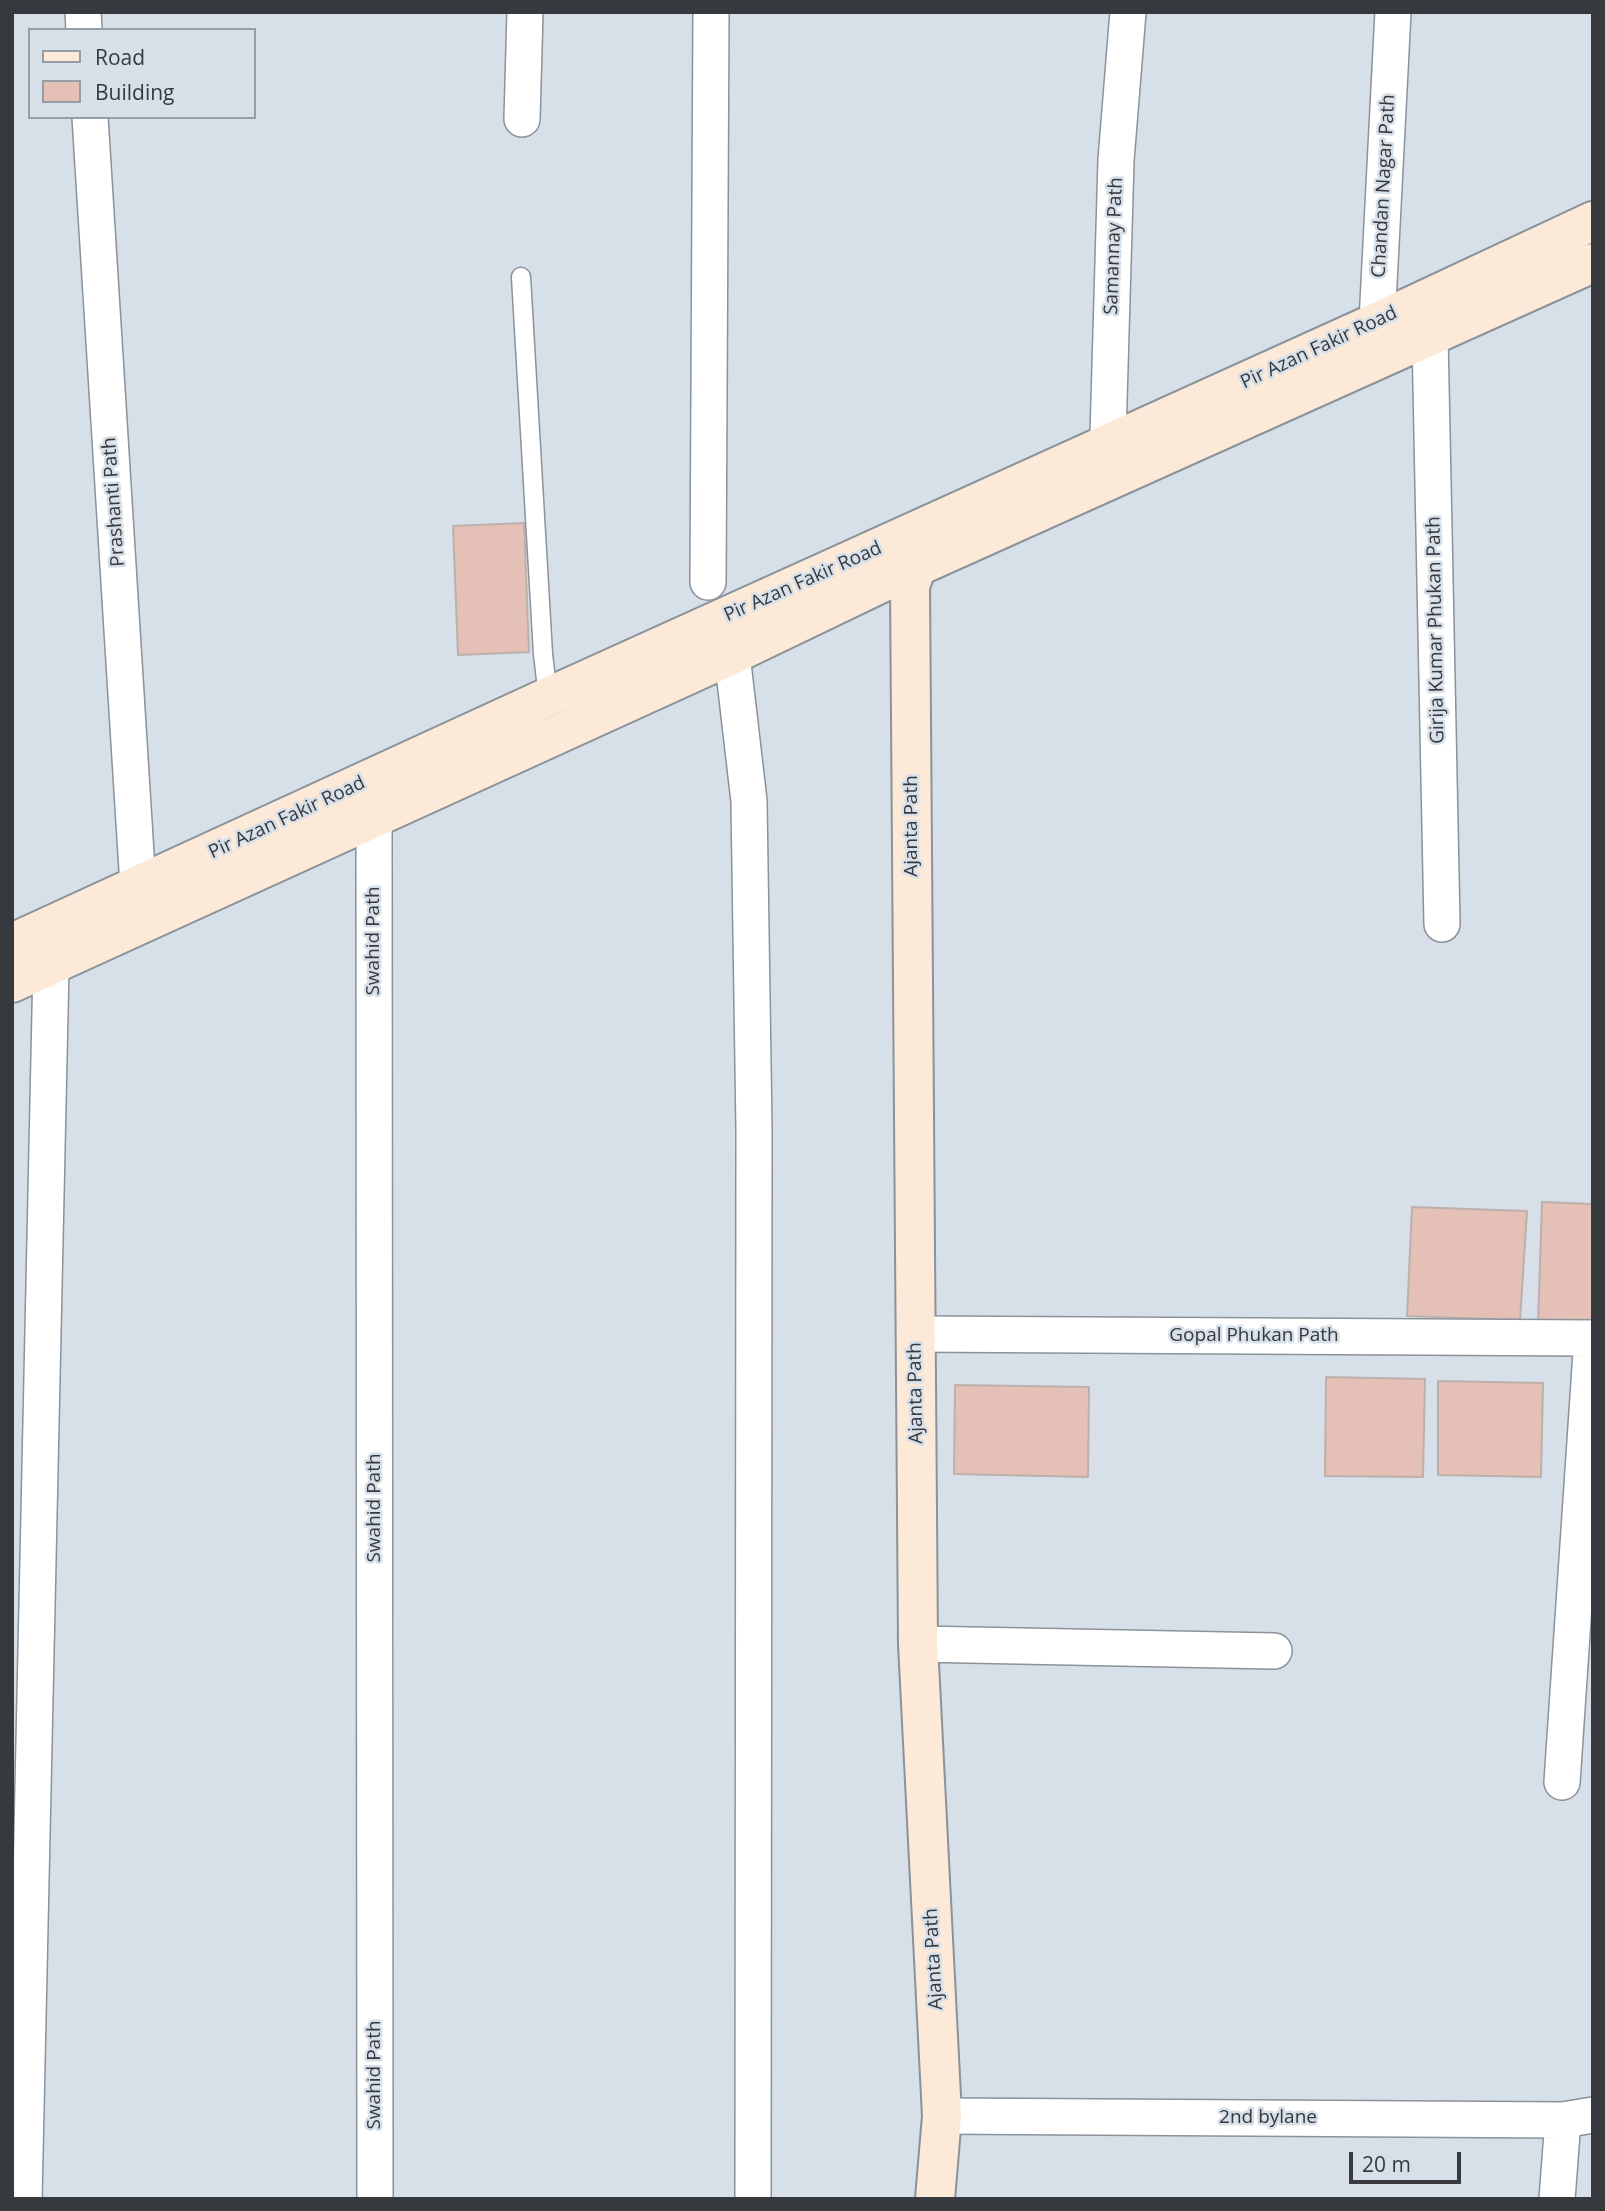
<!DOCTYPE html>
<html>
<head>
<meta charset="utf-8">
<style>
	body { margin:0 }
	#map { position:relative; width:1605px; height:2211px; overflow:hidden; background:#d7e0e8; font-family:"Open Sans",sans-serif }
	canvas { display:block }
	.frame { position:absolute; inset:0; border:14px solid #36393d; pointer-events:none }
	.legend { position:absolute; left:28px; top:28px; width:228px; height:91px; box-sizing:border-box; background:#d7e0e8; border:2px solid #979da4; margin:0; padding:9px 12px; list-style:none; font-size:21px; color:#36393d }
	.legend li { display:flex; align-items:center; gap:14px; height:35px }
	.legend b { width:35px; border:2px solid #979da4 }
	.scale { position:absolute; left:1349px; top:2152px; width:112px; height:32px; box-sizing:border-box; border:4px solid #36393d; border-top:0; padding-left:9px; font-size:21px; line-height:24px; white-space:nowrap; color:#36393d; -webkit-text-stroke:5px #d7e0e8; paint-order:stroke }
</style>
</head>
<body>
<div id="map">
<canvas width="1605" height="2211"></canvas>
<div class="frame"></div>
<ul class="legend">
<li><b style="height:9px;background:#fde9d7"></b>Road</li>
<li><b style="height:19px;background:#e5c0b6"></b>Building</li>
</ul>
<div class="scale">20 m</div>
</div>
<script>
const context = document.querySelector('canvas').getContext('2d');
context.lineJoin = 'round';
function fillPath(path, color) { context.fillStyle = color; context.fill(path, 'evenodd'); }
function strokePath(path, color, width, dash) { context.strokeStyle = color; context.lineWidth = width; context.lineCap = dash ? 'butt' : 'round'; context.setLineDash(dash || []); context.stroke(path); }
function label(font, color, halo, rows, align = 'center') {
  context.font = font + ' "Open Sans",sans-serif'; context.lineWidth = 5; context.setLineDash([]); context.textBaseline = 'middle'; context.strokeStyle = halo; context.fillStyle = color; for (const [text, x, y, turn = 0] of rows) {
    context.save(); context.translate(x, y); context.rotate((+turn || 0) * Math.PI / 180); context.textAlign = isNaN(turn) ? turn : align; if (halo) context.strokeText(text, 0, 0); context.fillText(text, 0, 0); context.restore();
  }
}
const building = new Path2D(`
	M524 523 529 652 458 655 453 526Z
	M1542 1202 1593 1204V1325L1538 1323Z
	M1412 1207 1527 1211 1520 1320 1407 1316Z
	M1326 1377 1425 1379 1423 1477 1325 1476Z
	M1438 1381 1543 1383 1541 1477 1438 1475Z
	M955 1385 1089 1387 1088 1477 954 1474Z`);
fillPath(building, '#e5c0b6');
strokePath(building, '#bcb0ac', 2);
const lane = new Path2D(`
	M521 277 543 654 548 697`);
const street = new Path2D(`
	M83 12 84 30
	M90 117 138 886
	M522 119 525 12
	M1430 336 1442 924
	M1378 349 1377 322 1393 12
	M1107 470 1116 160 1128 12
	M708 582 711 12
	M732 655 749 801 754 1130 753 2199
	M374 818 375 2199
	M915 1334 1593 1338
	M918 1644 1274 1651
	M1562 1782 1592 1338
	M942 2116 1563 2120 1593 2115
	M24 2199 51 966
	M1557 2199 1563 2120`);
const secondary = new Path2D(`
	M917 547V566L910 586 918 1644 942 2116 935 2199
	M12 943 548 697 1377 322 1593 221
	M12 983 732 655 892 578 1593 263`);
strokePath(lane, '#8a929a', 21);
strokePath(street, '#8a929a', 38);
strokePath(secondary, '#8a929a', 42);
strokePath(lane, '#fff', 18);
strokePath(street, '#fff', 35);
strokePath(secondary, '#fde9d7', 38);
label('19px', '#36393d', '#d7e0e8', [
	["Chandan Nagar Path",1384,186,-87],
	["Samannay Path",1114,246,-88],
	["Pir Azan Fakir Road",1319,348,-25],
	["Prashanti Path",114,502,-94],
	["Pir Azan Fakir Road",803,582,-24],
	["Girija Kumar Phukan Path",1436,630,-91],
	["Pir Azan Fakir Road",287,818,-25],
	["Ajanta Path",912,826,-90],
	["Swahid Path",374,941,-90],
	["Gopal Phukan Path",1254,1336],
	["Ajanta Path",916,1393,-91],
	["Swahid Path",375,1508,-90],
	["Ajanta Path",934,1959,-93],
	["Swahid Path",375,2075,-90],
	["2nd bylane",1268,2118]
]);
</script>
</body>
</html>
